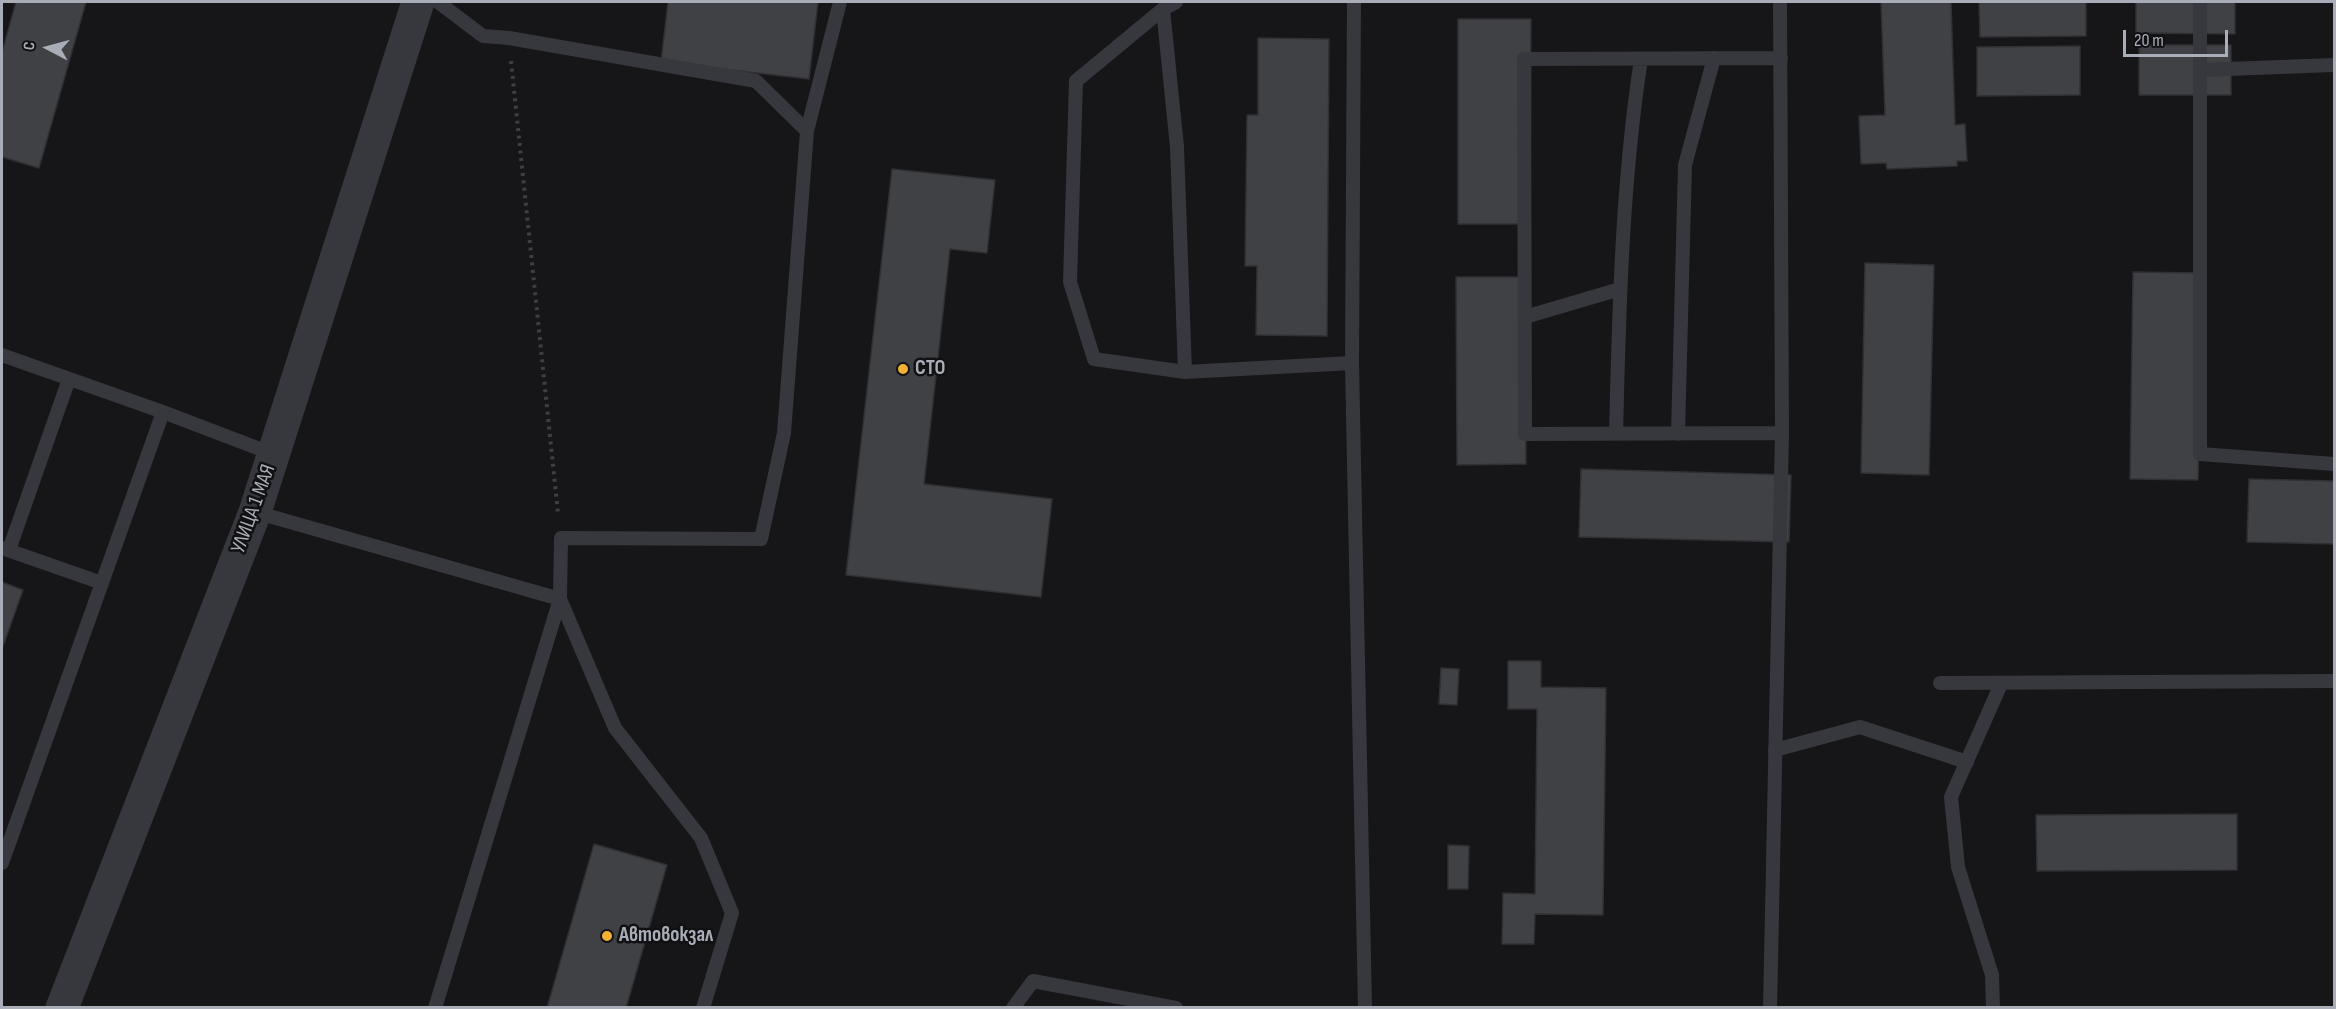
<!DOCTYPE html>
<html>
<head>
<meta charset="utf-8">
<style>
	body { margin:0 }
	#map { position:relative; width:2336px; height:1009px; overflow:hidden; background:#161618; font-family:"Sofia Sans Condensed",sans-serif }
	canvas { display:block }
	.frame { position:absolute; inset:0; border:3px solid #a8adb8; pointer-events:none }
	.north { position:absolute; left:18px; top:18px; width:60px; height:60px; -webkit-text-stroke:4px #111113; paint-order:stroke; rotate:276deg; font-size:16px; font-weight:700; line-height:24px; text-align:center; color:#a8adb8 }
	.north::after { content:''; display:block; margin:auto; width:21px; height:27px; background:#a8adb8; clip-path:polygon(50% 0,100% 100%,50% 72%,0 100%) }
	.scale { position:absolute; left:2123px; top:30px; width:105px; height:27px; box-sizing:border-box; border:3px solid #a8adb8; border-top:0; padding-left:8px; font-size:18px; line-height:21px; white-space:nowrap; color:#a8adb8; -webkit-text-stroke:4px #111113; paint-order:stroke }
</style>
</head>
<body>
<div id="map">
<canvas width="2336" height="1009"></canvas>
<div class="frame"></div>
<div class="north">С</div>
<div class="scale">20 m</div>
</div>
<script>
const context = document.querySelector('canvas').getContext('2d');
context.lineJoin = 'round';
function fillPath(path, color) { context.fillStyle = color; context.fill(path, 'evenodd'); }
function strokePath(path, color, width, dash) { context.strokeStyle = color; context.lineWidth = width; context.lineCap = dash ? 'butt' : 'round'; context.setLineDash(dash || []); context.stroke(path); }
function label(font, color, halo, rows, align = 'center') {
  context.font = font + ' "Sofia Sans Condensed",sans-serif'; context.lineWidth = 5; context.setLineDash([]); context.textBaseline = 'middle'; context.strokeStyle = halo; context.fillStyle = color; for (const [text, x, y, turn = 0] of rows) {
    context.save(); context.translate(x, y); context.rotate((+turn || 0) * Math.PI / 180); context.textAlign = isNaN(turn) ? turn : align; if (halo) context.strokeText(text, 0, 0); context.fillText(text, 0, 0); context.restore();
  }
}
const building = new Path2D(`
	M16 2H86L39 168 2 157V52Z
	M668 2H818L809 79 661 62Z
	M1881 2H1951L1955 125 1965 124 1967 161H1957V166L1887 169 1886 163 1861 164 1859 116 1885 115Z
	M1979 2H2086V36L1980 37Z
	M2136 2H2235V34L2136 33Z
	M1458 19H1531L1530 224H1458Z
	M1258 38 1329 39 1327 336 1256 335 1257 266H1245L1247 115H1258Z
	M2139 45H2231V95H2139Z
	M2080 46V95L1977 96V47Z
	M892 169 995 180 987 253 950 249 924 484 1052 499 1041 597 846 575Z
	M1865 263 1934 265 1929 475 1861 473Z
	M2133 272 2202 273 2198 480 2130 479Z
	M1456 277H1525L1526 464 1457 465Z
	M1581 469 1791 475 1789 542 1579 537Z
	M2249 479 2334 481V544L2247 542Z
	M2 582 23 590 2 649Z
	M1508 661H1541V687L1606 688 1603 915 1535 914 1534 944H1502L1503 893 1535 894 1537 709H1508Z
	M1441 668 1459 669 1457 705 1439 704Z
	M2237 814V870L2037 871 2036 815Z
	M594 844 667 865 626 1008H547Z
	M1448 845 1469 846 1468 889H1448Z`);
fillPath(building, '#404145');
strokePath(building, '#303034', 1.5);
strokePath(new Path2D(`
	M511 61 558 513`), '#3d3f44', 4, [3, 4.5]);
strokePath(new Path2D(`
	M1176 2 1163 9 1076 81 1070 282 1094 359 1185 372 1352 363
	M1354 2 1352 363 1365 1008
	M1780 2 1782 433 1525 434 1524 59 1781 58
	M2200 2V454L2334 464
	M1163 9 1177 147 1185 372
	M2200 70 2334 65
	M807 131 840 2
	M1525 317 1620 289
	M2 355 163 412
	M1616 434C1619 309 1622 183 1641 59
	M1678 434 1685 165 1714 58
	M255 512 560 599 615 728 701 838 732 913 703 1008
	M2 548 102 583
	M9 550 69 379
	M1940 683 2334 681
	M1775 750 1860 727 1967 762
	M2 863 163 412 273 454
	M435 1008 560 599 561 538 761 539 784 433 807 131 756 81 509 38 483 36 438 2
	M1013 1008 1033 981 1176 1008
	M1770 1008 1782 433
	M1993 1008 1992 975 1958 867 1951 797 2001 684`), '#37383d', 14);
strokePath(new Path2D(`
	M62 1008 255 512 418 2`), '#37383d', 33);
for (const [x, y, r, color] of [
	[903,369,6,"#f2b134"],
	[607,936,6,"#f2b134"]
]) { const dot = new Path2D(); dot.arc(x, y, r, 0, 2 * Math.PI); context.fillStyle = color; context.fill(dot); strokePath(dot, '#111113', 2); }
label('bold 21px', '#a8adb8', '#111113', [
	["СТО",915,369],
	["Автовокзал",619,936]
], 'left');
label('21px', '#a8adb8', '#111113', [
	["УЛИЦА 1 МАЯ",254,509,-70]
]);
</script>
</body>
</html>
